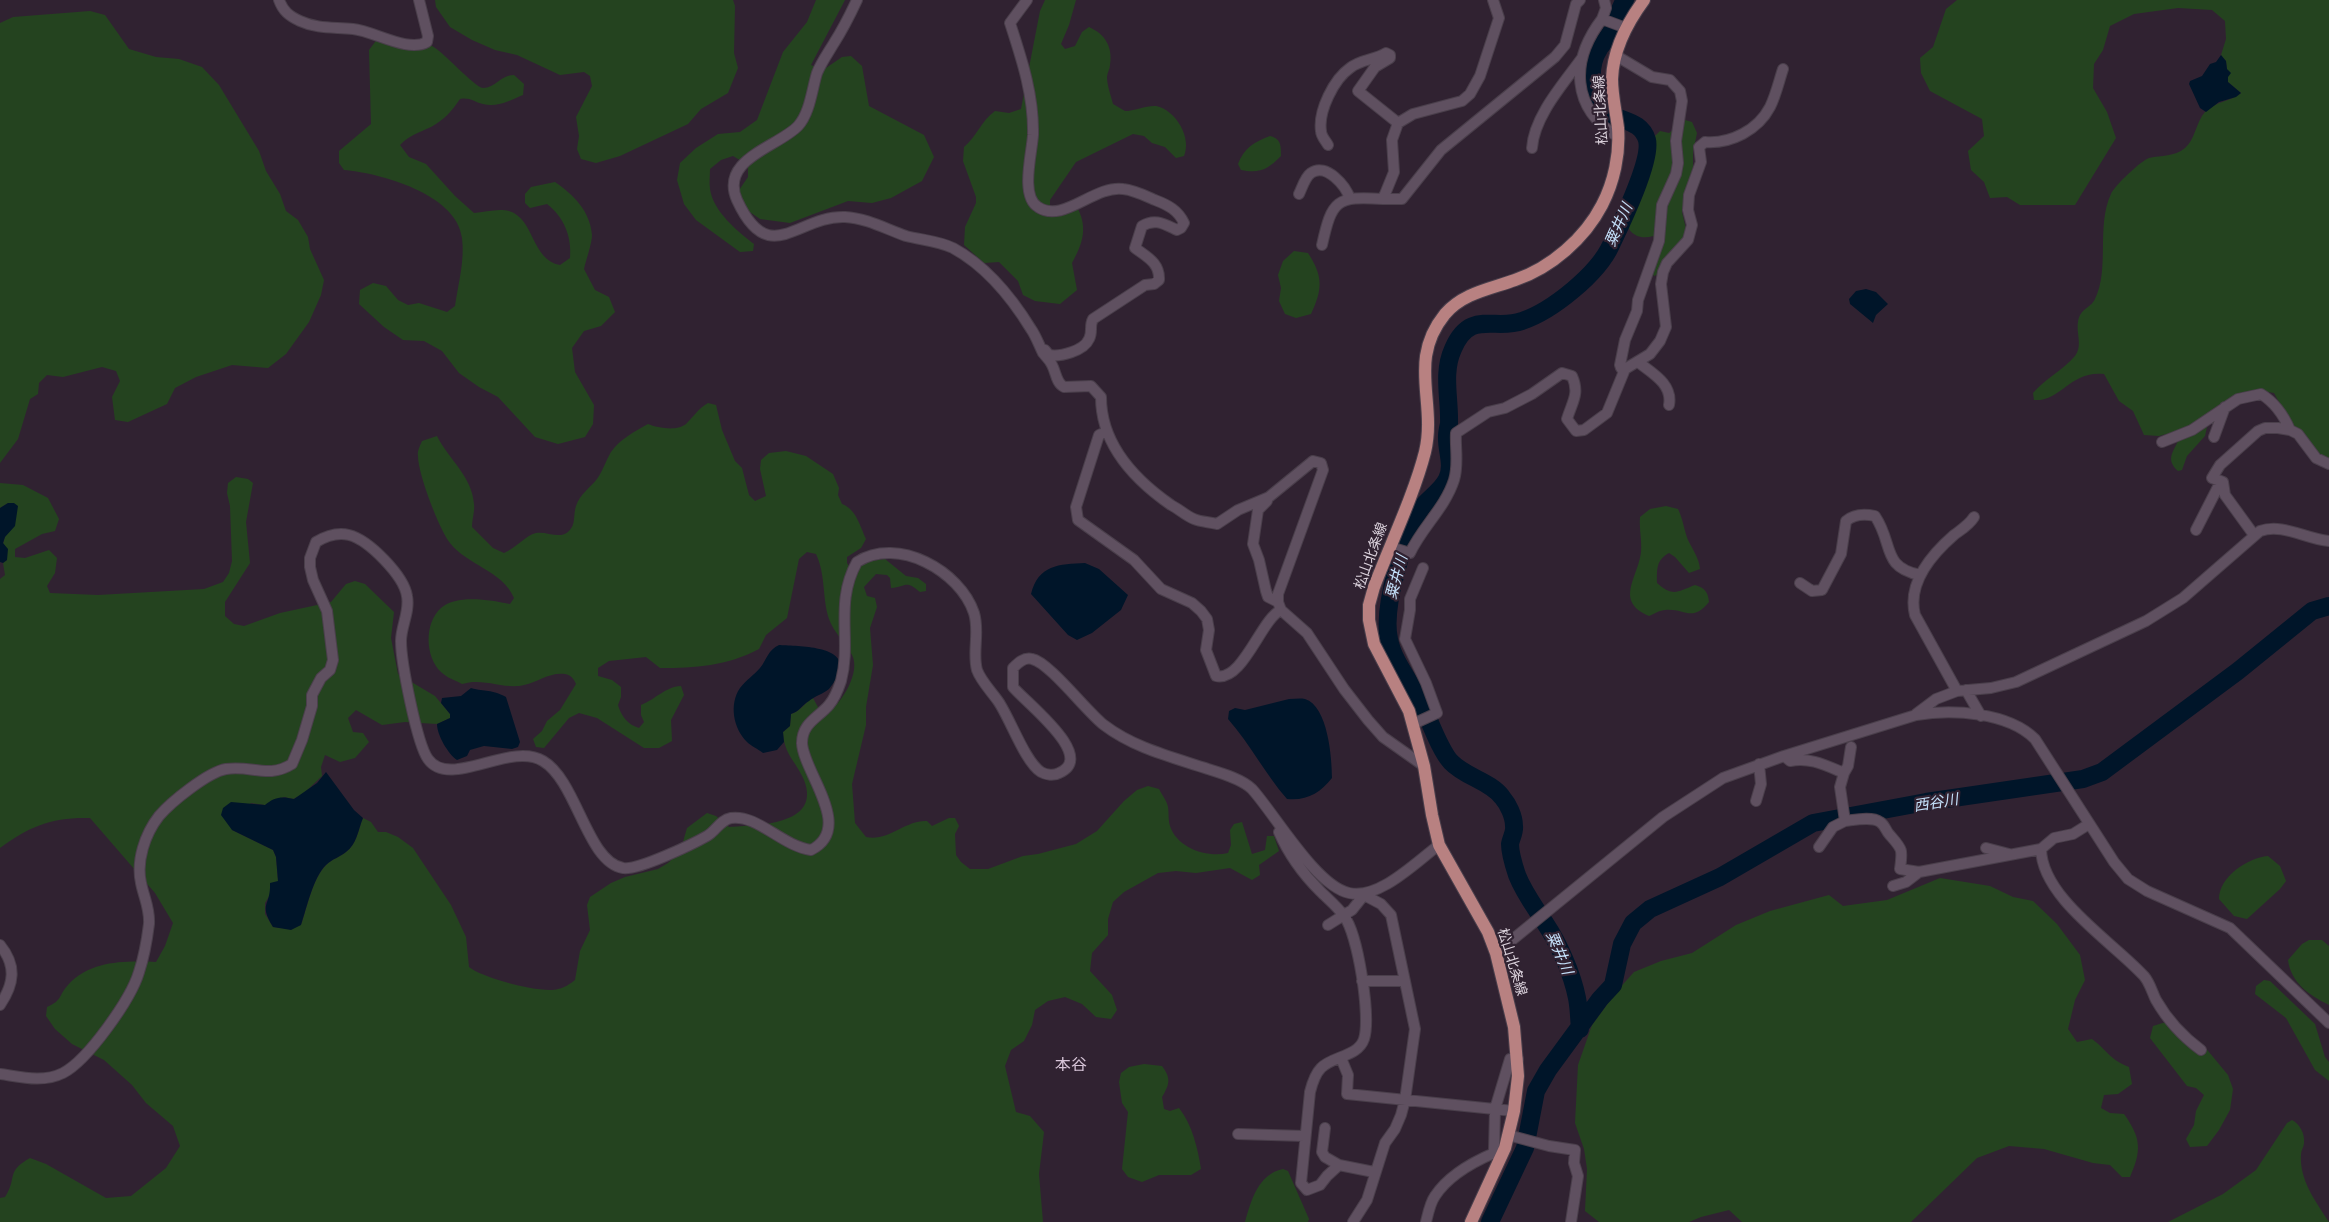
<!DOCTYPE html>
<html>
<head>
<meta charset="utf-8">
<style>
	body { margin:0 }
	canvas { display:block; background:#302231 }
</style>
</head>
<body>
<canvas width="2329" height="1222"></canvas>
<script>
const context = document.querySelector('canvas').getContext('2d');
context.lineJoin = 'round';
function fillPath(path, color) { context.fillStyle = color; context.fill(path, 'evenodd'); }
function strokePath(path, color, width, dash) { context.strokeStyle = color; context.lineWidth = width; context.lineCap = dash ? 'butt' : 'round'; context.setLineDash(dash || []); context.stroke(path); }
function label(font, color, halo, rows, align = 'center') {
  context.font = font + ' Inter,"Noto Sans JP",sans-serif'; context.lineWidth = 4.5; context.setLineDash([]); context.textBaseline = 'middle'; context.strokeStyle = halo; context.fillStyle = color; for (const [text, x, y, turn = 0] of rows) {
    context.save(); context.translate(x, y); context.rotate((+turn || 0) * Math.PI / 180); context.textAlign = isNaN(turn) ? turn : align; if (halo) context.strokeText(text, 0, 0); context.fillText(text, 0, 0); context.restore();
  }
}
fillPath(new Path2D(`
	M435 0H733L735 6 734 53 738 68 728 93 701 109 688 124 620 156 596 163 581 159 577 149 579 136 576 117 592 86 590 76 584 72 560 75 517 55 495 50 472 40 450 27 436 7Z
	M816 0H845L811 65 823 70 842 57 851 56 862 66 869 106 924 135 934 157 922 181 891 198 872 203 848 201 790 223 760 219 741 206 737 193 748 177V165L733 156 721 160 710 169C710 176 709 183 710 189 713 211 737 231 754 244L753 251 740 252 696 220 684 204 677 180 680 163 696 148 718 134 740 132 757 120 783 52 807 22Z
	M1045 0H1076L1069 25 1061 44 1065 49 1075 46 1082 32 1089 27C1105 34 1113 47 1110 65 1110 69 1107 73 1107 77 1107 85 1111 96 1113 104L1125 111C1134 111 1148 105 1156 106 1176 110 1192 138 1184 156L1176 158 1165 147 1152 143 1144 136 1133 134 1076 162 1050 200V206L1060 214 1078 209C1088 229 1082 245 1072 263L1077 290 1060 304 1035 301 1023 295 1018 281 999 262 984 263 964 245 965 227 976 203V197L963 161 964 147C977 136 981 121 995 111L1009 113 1021 109 1040 11Z
	M1957 0H2329V459C2308 452 2285 413 2274 393L2257 390 2216 409 2207 427 2205 436 2187 456 2182 470 2178 471C2164 458 2175 451 2180 436L2174 432 2159 436 2144 435 2133 411 2119 401 2104 374C2070 370 2061 402 2034 400L2033 393C2045 379 2063 370 2075 356 2083 346 2076 333 2078 322 2080 308 2090 309 2095 299 2110 269 2096 226 2111 194 2114 186 2142 160 2149 158 2162 155 2174 157 2185 148 2195 140 2196 122 2205 112 2216 101 2230 102 2241 93L2228 82 2226 61 2221 55 2226 39 2225 21 2212 10 2178 8 2134 14 2110 26 2103 50 2094 64 2093 88 2107 112 2116 138 2075 205H2020L2007 197 1990 198 1984 182 1971 170 1968 151 1984 136 1982 119 1930 91 1921 73 1920 58 1933 47 1946 9Z
	M90 11 105 15 129 49 156 57 179 59 202 67 219 85 259 151 266 171 280 194 286 211 298 220 308 237 310 249 324 280 321 295 309 322 286 354 268 368 232 365 196 377 175 388 167 404 128 422 115 420 112 397 120 381 116 371 102 367 63 377 47 375 39 383 38 394 30 399 18 439 0 463V23L13 17Z
	M378 38C390 39 422 41 432 46 444 52 474 87 483 88 495 88 501 75 514 75L524 84 523 95C511 100 497 108 483 104 474 102 470 97 460 99 452 111 444 120 431 127 418 133 410 135 400 145L409 157 426 164 455 196 474 213C485 212 499 208 509 211 535 219 531 260 560 265L570 258C572 237 564 217 547 204L530 208 525 203V194L531 187 555 182C574 195 590 211 592 235 592 243 586 260 584 269L595 290 609 297 615 312 601 326 584 331 572 348 575 372 594 405 593 424 585 437 558 444 535 437 498 397 479 387 459 373 442 351 424 341 403 340 384 327 359 304 360 290 373 283 386 286 398 300 408 305 419 303 447 312 455 306C458 285 465 260 462 238 457 194 380 173 344 170L339 163V151L371 124 369 50Z
	M1685 120 1692 122 1697 133 1693 152V167L1686 189 1682 212 1686 229 1683 239 1661 273 1654 276 1649 270 1656 242 1653 236C1644 239 1634 237 1629 229L1632 211 1647 180 1655 136 1660 131 1669 133Z
	M1270 136C1281 139 1281 145 1281 156 1268 169 1260 174 1241 170L1238 164C1244 148 1254 142 1270 136Z
	M1294 251 1308 253C1323 276 1323 289 1311 314L1296 318 1285 314 1279 301 1281 288 1278 275 1283 261Z
	M708 403 716 405 722 430 735 461 742 468 749 495 755 501 766 496 760 469 761 460 769 453 786 451 806 456 833 474 839 488 838 495 842 504C856 509 860 526 866 539L861 548 847 557V563L850 568 871 561 885 559 906 576 918 578 926 584V591L920 592C905 579 906 587 891 588L890 578 887 575 876 574 864 587 867 596 875 598 877 607 870 628 873 665 866 707V725L852 784 855 823 866 837C888 842 905 820 927 821L932 826 949 818H955L959 826 955 834 956 855 961 862 970 869H988L1023 856 1038 854 1076 844 1097 831 1124 801 1137 790 1148 786 1159 789C1162 795 1167 801 1168 807 1169 813 1168 819 1170 826 1177 848 1207 858 1228 853L1231 845 1230 830 1234 824 1242 822 1252 854 1265 850 1267 836H1274L1279 851 1259 865 1260 875 1252 880 1230 868 1196 873 1176 871 1158 873 1124 892 1113 902 1108 919V935L1092 953 1090 971 1112 995 1117 1010 1111 1019 1096 1017 1082 1004 1065 997 1048 1001 1035 1010 1032 1025 1024 1041 1011 1050 1005 1066 1016 1112 1030 1116 1044 1132 1039 1174 1043 1222H0V1198L5 1197C18 1177 5 1172 30 1158L46 1164 106 1198 131 1196 166 1168 180 1146 173 1126 146 1103 132 1085 104 1060 72 1044 55 1029 46 1016 47 1007C63 1000 58 996 68 985 91 960 125 961 156 962L165 946 173 923 155 893 90 818C52 817 30 826 0 848V579L5 575 3 563 7 560 3 544 14 503H8L0 508V483L23 485 48 498 59 519 55 531 42 534 15 549V557L25 558 49 550 57 558 55 573 47 586 50 593 98 595 204 589 223 582 229 573 232 561 230 506 227 493 228 483 236 477 248 479 253 483 246 522 250 563 225 602V616L234 624 244 626 280 613 331 602 346 584 355 581 365 584 394 612 391 638 398 674 435 696 450 714V718L437 724 405 722 382 725 356 710 348 718 353 732 363 733 369 742 355 758 340 762 325 755 321 767 322 776 303 794 293 799 284 797 265 805 251 803 232 830 273 850 276 857 278 881 265 903V914L273 927 283 928 301 925C308 905 312 880 326 865 332 859 340 857 346 852 357 844 358 830 363 818L371 822 378 832H386L398 837 413 848 451 905 466 937 469 967C482 978 542 994 558 989 564 988 570 984 575 980L580 951 590 930 587 905 590 897 611 883 625 877 658 869 668 863 680 852 687 828 707 813 716 816 729 827C756 825 822 826 804 780 796 761 784 755 783 732L790 726 791 714C801 711 804 703 813 698L819 709 829 712C842 702 861 672 852 655 845 642 834 633 829 619 822 598 826 575 816 554L807 552 799 559 787 618 766 635 759 649C727 666 695 668 660 668L646 657 609 661 598 668V676L612 680 621 687V697L618 705C621 716 628 725 639 728L644 722 641 715V705C656 699 665 687 681 686L684 695 671 720 672 741 659 748H644L597 718 579 713 569 718 544 748 536 747 533 739 542 731 547 721 560 710 576 684C574 679 571 675 565 674 549 672 539 682 524 685 506 690 483 677 462 684 455 680 447 678 441 672 425 657 424 623 441 608 457 594 490 600 510 604L514 598C503 571 467 565 450 543 439 529 418 474 418 456 417 451 420 446 422 441L437 436C449 460 472 476 474 504 475 510 472 520 472 527L493 548 504 553C516 548 526 535 536 533 547 531 560 540 569 531 576 524 573 515 576 506 580 494 590 488 597 479 603 471 606 460 611 452 619 440 635 431 648 424 658 428 678 432 687 423 695 415 698 409 708 403Z
	M1666 506 1678 509C1683 519 1684 530 1688 540 1693 550 1699 558 1700 569L1689 573 1675 557 1669 553C1656 560 1657 569 1657 583 1673 597 1677 592 1695 585 1705 588 1708 592 1709 602 1692 623 1685 608 1665 610 1660 610 1654 614 1649 616 1614 601 1638 578 1641 552 1642 540 1639 529 1640 517L1650 509Z
	M2268 856 2280 866 2286 881 2280 889 2247 919 2234 916 2219 899C2219 877 2247 858 2268 856Z
	M1940 878 1990 886 2013 897 2033 901 2057 924 2080 955 2085 980 2075 1000 2068 1029 2077 1042 2092 1039C2108 1051 2109 1059 2129 1067L2132 1084 2118 1094 2104 1095 2101 1108 2110 1113 2124 1114C2141 1138 2142 1150 2130 1177H2122L2110 1165 2093 1163 2044 1149 2009 1146 1977 1158 1911 1222H1742L1729 1210 1701 1217 1689 1222H1599L1585 1211 1587 1169 1584 1149 1575 1123 1578 1065 1592 1025 1617 991 1634 972 1661 961 1692 953 1736 925 1770 911 1829 895 1843 906 1887 900Z
	M2309 940H2322L2329 946V1005C2309 995 2291 983 2288 960L2302 944Z
	M2264 980 2270 981 2315 1024 2325 1057 2329 1062V1081L2315 1070 2286 1018 2255 994 2256 986Z
	M2166 1022 2204 1046 2228 1075 2233 1089 2230 1110 2219 1130 2207 1146 2190 1147 2186 1139 2194 1125 2196 1111 2204 1095 2196 1088 2187 1086 2150 1038 2153 1026Z
	M1144 1064 1162 1066C1171 1078 1170 1084 1162 1097L1164 1109 1170 1111 1179 1108C1192 1124 1198 1149 1201 1169L1191 1175H1159L1142 1182 1128 1177 1122 1169 1128 1112 1122 1103 1119 1082 1121 1073 1129 1067Z
	M2292 1120C2300 1124 2305 1134 2304 1143 2304 1147 2301 1150 2301 1154 2299 1180 2316 1202 2329 1222H2168L2223 1194 2256 1170 2287 1123Z
	M1283 1169 1288 1171 1309 1219 1308 1222H1245C1251 1201 1258 1174 1283 1169Z`), '#24431f');
fillPath(new Path2D(`
	M2221 55 2226 61 2227 69 2231 73 2228 77V82L2241 93 2236 97 2219 102 2206 112 2200 108 2189 84 2190 81 2202 76 2210 64 2216 62Z
	M1866 289 1876 292 1888 304 1876 315 1873 323 1850 304 1849 299 1856 291Z
	M8 503H14L18 506 15 526 5 537 3 543 8 549 7 560 3 563 0 562V508Z
	M1085 563 1099 569 1128 595 1121 610 1092 633 1077 640 1068 635 1031 594C1038 565 1059 564 1085 563Z
	M779 645C794 646 845 645 840 669 838 676 834 683 829 689 823 694 815 696 809 701 801 706 800 711 791 714L790 726 783 732 784 742 777 750 763 753C758 749 751 746 747 742 733 728 729 704 740 688 746 680 754 675 760 668 767 659 768 650 779 645Z
	M471 688C486 692 491 689 506 697L520 742 518 747 512 749 484 746 470 750 467 756 457 760C448 754 437 735 437 724L450 718V714L441 703 442 698 461 696Z
	M1289 699C1294 699 1300 698 1305 699 1328 706 1332 758 1332 778 1320 793 1307 801 1287 799 1265 774 1251 745 1228 719L1229 711 1235 708 1245 710Z
	M326 772 354 810 363 818C358 830 357 844 346 852 340 857 332 859 326 865 313 878 307 907 301 925L291 930 273 927C258 902 271 907 270 883L278 881 276 857 273 850 232 830 221 815 223 808 231 802 265 805C274 797 282 796 294 799L317 783Z`), '#001529');
strokePath(new Path2D(`
	M1580 1029C1579 1019 1579 1008 1577 998 1572 973 1559 944 1545 923 1535 907 1524 893 1517 875 1514 866 1510 853 1510 844 1511 838 1515 832 1514 826 1514 816 1508 804 1502 797 1490 781 1465 777 1451 762 1439 749 1429 718 1420 700 1410 681 1393 661 1389 639 1382 607 1404 535 1422 507 1429 498 1442 490 1447 479 1454 465 1446 450 1447 436 1447 432 1448 428 1449 424 1450 399 1442 373 1453 349 1470 309 1495 331 1522 321 1552 311 1598 274 1611 245 1621 224 1652 160 1647 140 1641 120 1621 122 1607 112 1589 100 1588 66 1599 49 1602 44 1607 39 1610 34 1616 23 1618 10 1625 0
	M1490 1222 1525 1148 1536 1091 1548 1070 1600 999 1613 985 1622 944 1633 923 1650 909 1720 877 1813 823 1926 802 2083 779 2102 772 2238 671 2312 611 2329 606`), '#001529', 18);
const minor = new Path2D(`
	M279 0C283 11 289 16 300 21 317 29 334 27 353 29 374 31 408 53 427 42L428 36 419 0
	M857 0C850 15 843 29 834 43 828 53 821 63 817 73 812 89 810 113 798 126 778 147 719 159 737 200 769 270 798 215 845 217 866 218 886 229 906 236 922 240 939 241 953 248 986 266 1012 298 1031 329 1036 336 1039 345 1043 353 1046 357 1050 360 1052 365 1056 372 1056 383 1064 387L1091 386 1101 397C1101 444 1135 480 1171 505 1179 509 1186 516 1194 519 1201 522 1210 522 1217 524L1238 510 1269 497 1313 461 1321 463 1323 470 1278 594V602L1281 610 1307 633 1344 689 1368 720 1383 737 1424 766
	M1027 0 1010 23C1022 60 1034 96 1033 135 1032 153 1020 196 1038 207 1063 224 1094 185 1123 189 1134 190 1146 196 1155 200 1168 205 1178 210 1184 223L1181 228 1177 230C1164 224 1155 218 1142 226L1135 248C1147 257 1160 263 1159 280L1154 284 1145 285 1093 319C1089 326 1093 332 1089 339 1084 351 1060 357 1049 355L1045 350
	M1493 0 1499 18 1480 76 1470 94 1462 101 1413 114 1398 123 1392 140 1394 172 1383 199H1402L1441 150 1555 57 1565 45 1576 4 1580 0
	M1604 0 1606 8 1602 19 1626 28
	M1602 19C1570 61 1571 108 1618 137
	M1615 55 1652 77 1670 80 1680 91 1682 101 1676 141 1678 163 1676 174 1662 205 1659 241 1638 300 1637 311 1625 340 1620 365 1621 368 1625 369
	M1328 145C1325 140 1321 136 1321 131 1318 111 1334 79 1350 68 1361 59 1375 60 1386 53L1390 55V58L1375 67 1358 91 1398 123
	M1532 148C1534 116 1564 83 1582 58
	M1299 194C1302 188 1305 177 1311 173 1326 162 1346 186 1350 199
	M1322 245C1332 200 1336 196 1383 199
	M1638 362C1652 373 1673 384 1669 405
	M1101 434 1099 435 1076 507 1078 520 1134 560 1161 589 1192 603 1201 611 1207 619 1209 630 1206 650 1216 676C1243 682 1261 619 1281 610
	M2214 437 2225 407
	M2162 442 2192 430 2238 399 2261 394C2274 402 2284 416 2290 430
	M1267 501 1258 510 1253 544 1259 560 1266 591 1268 597 1278 602
	M2196 530 2221 481
	M2254 535 2225 495 2223 482 2212 478 2220 465 2258 431 2265 428H2278L2290 430 2298 434 2316 458 2329 464
	M1390 547 1410 553C1422 527 1445 508 1454 480 1459 464 1455 448 1456 433L1488 412 1505 408 1532 394 1562 373 1572 376C1580 394 1572 402 1567 419L1576 431 1584 430 1607 413 1625 369 1650 354 1660 341 1666 327 1661 284 1663 272 1667 263 1688 240 1692 225 1688 210 1689 195 1701 162 1699 147 1705 142C1731 144 1758 130 1770 107 1776 95 1779 81 1783 69
	M1800 583 1812 591 1822 590 1841 554 1846 521C1854 514 1866 514 1875 516 1894 544 1881 567 1920 575
	M1966 690 1981 716
	M1957 691 1915 615C1907 583 1931 555 1954 535 1962 529 1969 525 1974 517
	M1916 714 1936 699 1957 691 1991 688 2016 682 2146 621 2183 598 2260 531C2283 523 2305 539 2329 541
	M1413 724 1437 713 1426 683 1405 639 1410 610V599L1423 568
	M1784 756 1790 761C1810 757 1825 765 1844 773L1840 787 1845 821C1854 820 1872 816 1880 822 1885 825 1886 831 1889 834 1902 849 1903 848 1900 869L1919 872 2041 849 2054 838 2073 834 2089 824
	M1844 773 1848 766 1851 747
	M1756 801 1761 784 1759 764
	M1279 832C1289 855 1303 874 1320 891 1328 899 1338 907 1344 916 1358 934 1371 1017 1364 1039 1358 1057 1332 1056 1321 1068 1315 1074 1312 1084 1310 1092L1301 1183 1307 1190 1320 1185 1327 1176 1339 1165 1374 1172
	M1819 847 1833 827 1845 821
	M1986 848 2009 854
	M2041 849C2042 898 2113 942 2144 976 2150 983 2152 992 2156 1000 2168 1021 2182 1036 2201 1050
	M1893 886 1906 882 1919 872
	M1328 925 1352 910 1364 895
	M0 945C17 966 14 984 0 1005
	M1496 953 1663 817 1723 778 1784 756 1916 715C1952 709 2008 712 2035 739L2114 862 2128 879 2147 891 2230 928 2329 1023
	M1362 981H1405
	M1341 1058 1348 1075 1347 1094 1514 1111
	M0 1074C21 1077 43 1083 63 1073 88 1060 131 999 139 972 144 957 147 940 149 924 150 908 144 898 141 883 136 861 145 834 159 816 171 802 208 772 226 769 252 765 268 779 292 764L302 740 312 706V695L321 678 330 670 333 660 327 611 313 580 310 567V558L316 542C326 536 337 532 349 535 369 540 404 576 407 596 410 612 401 626 401 641 401 662 417 744 428 759 450 790 510 741 543 761 577 781 587 862 623 868 637 871 693 844 707 836 716 831 720 820 731 818 757 814 782 846 811 850 855 828 803 772 802 743 802 723 818 718 829 705 835 698 838 690 841 681 852 640 834 603 857 562 898 536 960 571 974 613 980 632 972 652 977 670 981 681 991 691 998 701 1010 718 1025 762 1041 772 1046 775 1054 776 1059 773 1098 757 1025 702 1013 687V668C1018 663 1024 657 1032 659 1049 662 1087 712 1104 725 1134 748 1172 757 1208 769 1221 773 1242 779 1252 789 1274 813 1316 886 1349 893 1379 900 1416 862 1439 845
	M1325 1128 1322 1152 1325 1157 1339 1165
	M1238 1134 1304 1136
	M1508 1135 1549 1146 1575 1150 1574 1163 1578 1176 1571 1222
	M1494 1153 1495 1109 1510 1059H1518
	M1353 1222 1367 1200 1385 1143 1395 1129 1401 1115 1405 1100 1415 1029 1391 915 1381 904 1364 895
	M1426 1222C1428 1214 1430 1203 1435 1196 1448 1176 1473 1162 1494 1153L1501 1156`);
const primary = new Path2D(`
	M1471 1222 1505 1148 1514 1111 1518 1076 1514 1027 1496 953 1488 932 1439 845 1432 815 1424 766 1409 711 1374 644 1369 620V605L1374 587C1390 545 1414 495 1425 452 1437 401 1407 361 1445 314 1463 293 1490 289 1515 280 1551 268 1585 238 1602 205 1614 182 1620 154 1618 128 1616 112 1612 95 1612 79 1613 50 1627 23 1644 0`);
strokePath(minor, '#4a3f4b', 12);
strokePath(primary, '#4a3f4b', 14);
strokePath(minor, '#5f5060', 10);
strokePath(primary, '#b88181', 12);
label('14px', '#dcd3dd', '#302231', [
	["松山北条線",1601,110,-93],
	["松山北条線",1371,556,-70],
	["松山北条線",1512,962,73]
]);
label('italic 15px', '#c4e0fa', '#302231', [
	["粟井川",1619,225,-66],
	["粟井川",1397,577,-75],
	["西谷川",1936,803,-9],
	["粟井川",1559,953,67]
]);
label('16px', '#d7c5d8', '#302231', [
	["本谷",1071,1065]
]);
</script>
</body>
</html>
